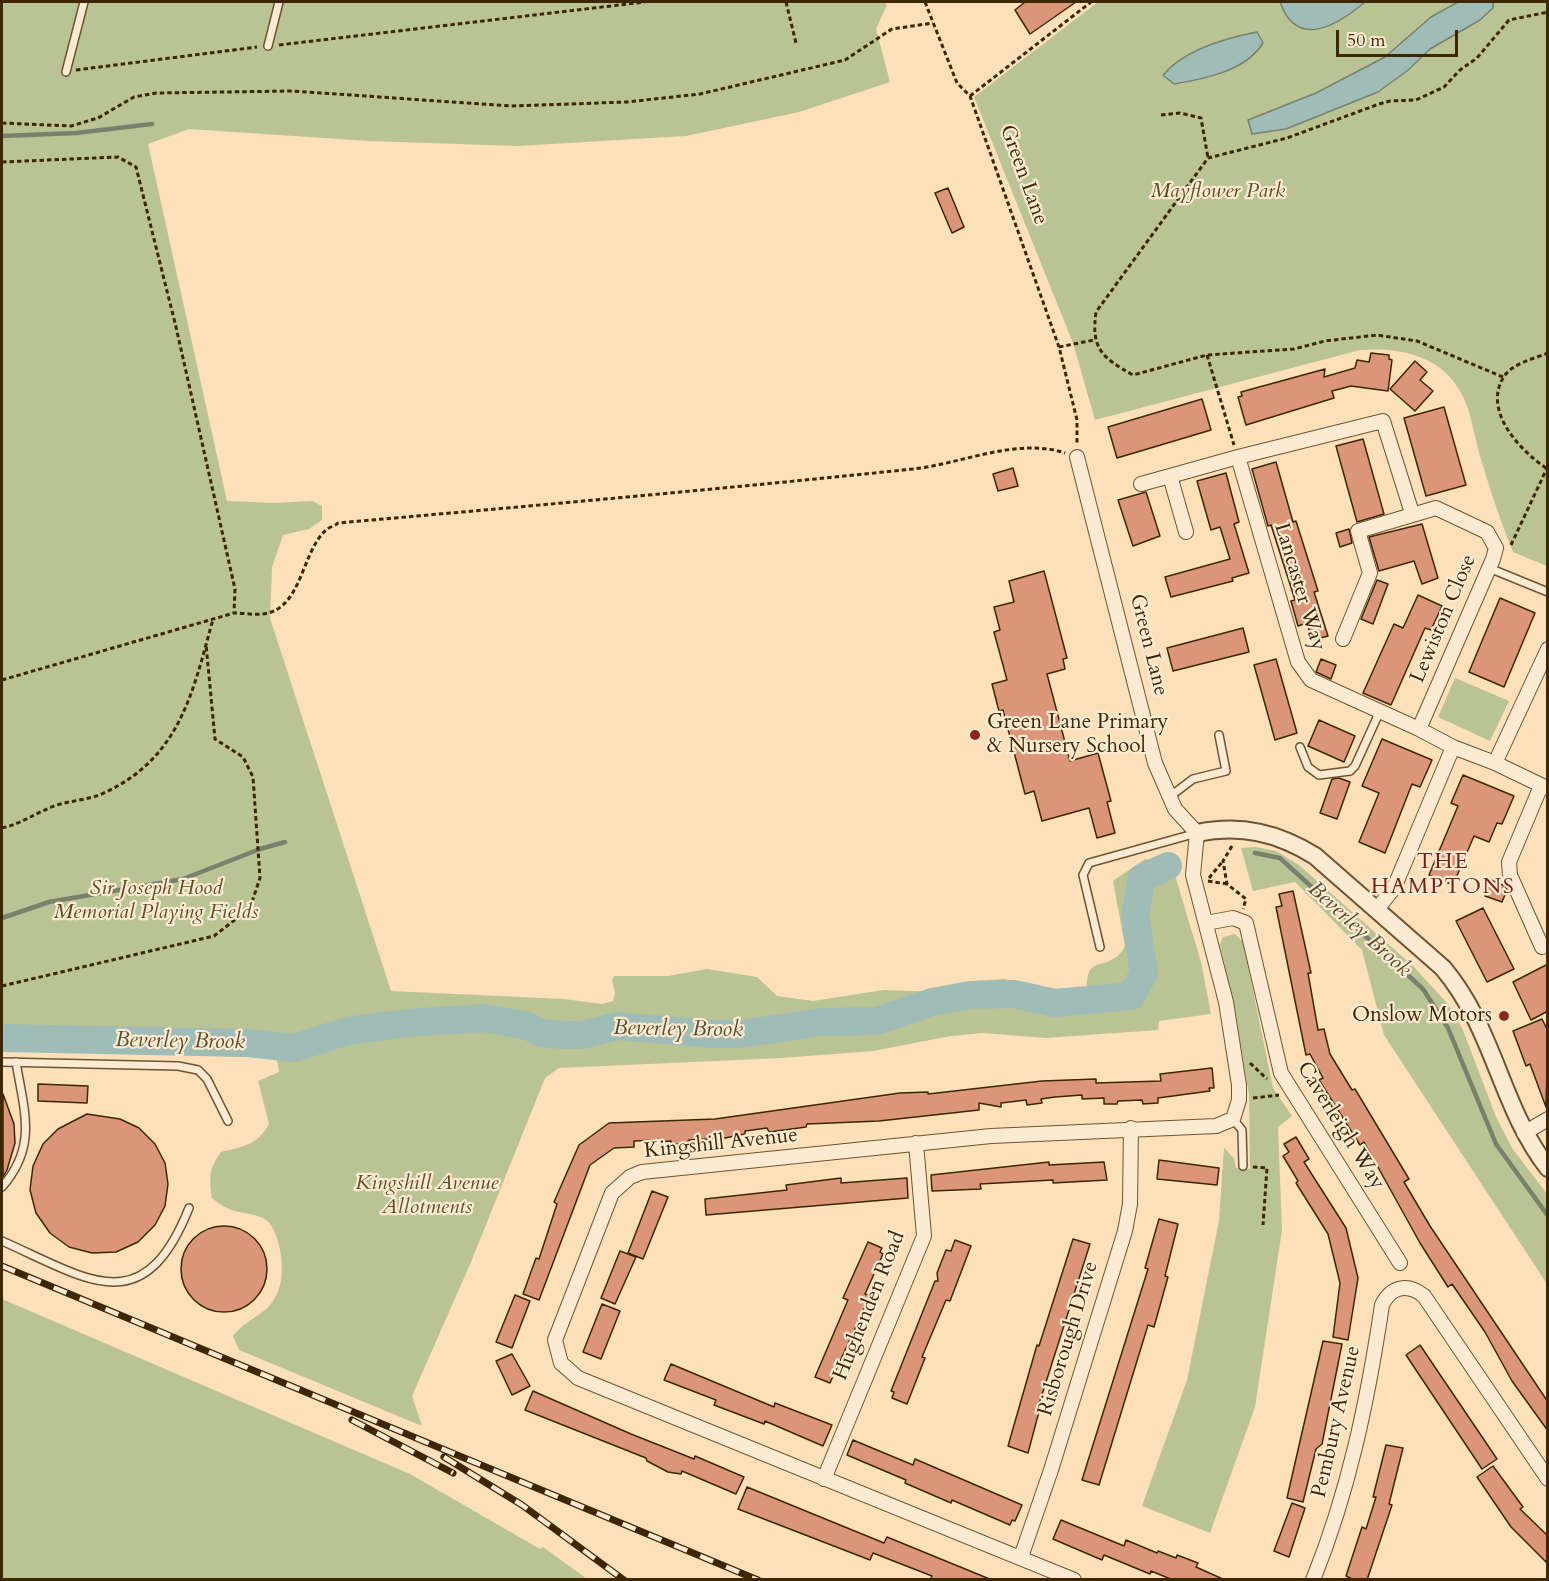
<!DOCTYPE html>
<html>
<head>
<meta charset="utf-8">
<style>
	body { margin:0 }
	#map { position:relative; width:1549px; height:1581px; overflow:hidden; background:#fbe0ba; font-family:Cardo,serif }
	canvas { display:block }
	.frame { position:absolute; inset:0; border:3px solid #3d2703; pointer-events:none }
	.scale { position:absolute; left:1336px; top:30px; width:122px; height:27px; box-sizing:border-box; border:3px solid #3d2703; border-top:0; padding-left:8px; font-size:18px; line-height:21px; white-space:nowrap; color:#3d2703; -webkit-text-stroke:4px #fcebd2; paint-order:stroke }
</style>
</head>
<body>
<div id="map">
<canvas width="1549" height="1581"></canvas>
<div class="frame"></div>
<div class="scale">50 m</div>
</div>
<script>
const context = document.querySelector('canvas').getContext('2d');
context.lineJoin = 'round';
function fillPath(path, color) { context.fillStyle = color; context.fill(path, 'evenodd'); }
function strokePath(path, color, width, dash) { context.strokeStyle = color; context.lineWidth = width; context.lineCap = dash ? 'butt' : 'round'; context.setLineDash(dash || []); context.stroke(path); }
function label(font, color, halo, rows, align = 'center') {
  context.font = font + ' Cardo,serif'; context.lineWidth = 4.5; context.setLineDash([]); context.textBaseline = 'middle'; context.strokeStyle = halo; context.fillStyle = color; for (const [text, x, y, turn = 0] of rows) {
    context.save(); context.translate(x, y); context.rotate((+turn || 0) * Math.PI / 180); context.textAlign = isNaN(turn) ? turn : align; if (halo) context.strokeText(text, 0, 0); context.fillText(text, 0, 0); context.restore();
  }
}
fillPath(new Path2D(`
	M2 2H885L887 5 876 29 890 82 799 112 686 136 517 146 369 141 189 129 148 144 227 501 276 503 312 501 322 506V520L309 529 283 535 272 567 270 618 391 991 564 999 602 1004 613 1001 615 993 612 980 614 976H668L707 969 757 977 777 996 813 1001 884 990 969 993 974 981 1004 979 1020 982 1029 995 1082 993 1086 990C1087 984 1087 975 1090 970 1096 961 1115 966 1125 946L1113 881 1145 859 1171 862 1201 962 1211 1014 1159 1021 1158 1030 1046 1038 983 1033 951 1036 873 1051 781 1058 559 1068 545 1078 471 1262 412 1396 422 1426 239 1350 233 1336C242 1324 254 1319 265 1310 284 1294 284 1268 279 1245 276 1235 273 1223 263 1218 241 1209 235 1217 212 1198 209 1178 209 1168 221 1152 242 1147 258 1145 269 1124L258 1081 279 1072 276 1054 246 1057 2 1050Z
	M1098 2H1547V566L1513 552C1500 520 1490 489 1480 456 1474 436 1471 409 1460 391 1440 355 1398 347 1360 350L1095 420 1073 343 974 97Z
	M1455 678 1509 701 1490 741 1438 717Z
	M1256 847 1276 851 1299 865 1413 966 1448 1004 1463 1030 1496 1117 1512 1148 1547 1194V1284L1384 1035 1362 950 1295 882 1253 891 1241 848Z
	M1235 934 1243 942 1273 1088 1292 1116 1278 1127 1282 1230 1255 1407 1210 1533 1142 1506 1187 1380 1219 1221 1224 1148 1234 1158 1236 1168 1250 1169 1249 1094 1235 1010 1220 945 1223 937Z
	M2 1299 410 1474 540 1549 543 1547 587 1579H2Z`), '#bac393');
const water = new Path2D(`
	M1280 2H1365C1339 24 1297 51 1280 2Z
	M1458 2H1493V8L1480 20 1430 49 1407 71 1378 92 1286 129 1252 134 1248 120 1316 93 1385 57 1431 17Z
	M1257 32 1263 43C1246 71 1204 79 1174 84L1163 75C1184 50 1226 38 1257 32Z`);
fillPath(water, '#a0bcb6');
strokePath(water, '#78806e', 1.5);
strokePath(new Path2D(`
	M2 136 76 133 152 124
	M1255 853 1280 858 1423 989 1448 1028 1496 1144 1548 1216
	M2 918 49 902 183 879 260 849 285 842`), '#78806e', 4.5);
strokePath(new Path2D(`
	M2 1038 248 1043 294 1048 347 1031 408 1023 483 1018 528 1026 541 1033 563 1035H582L617 1026 712 1034H741L822 1022 877 1021 932 1002 970 995 1014 994 1055 1003 1131 996 1144 973 1135 916 1142 878 1168 866`), '#a0bcb6', 28);
const building = new Path2D(`
	M1025 2H1076L1030 34 1015 10Z
	M948 188 964 227 952 233 935 193Z
	M1371 353 1389 355V359L1392 360 1388 391 1351 386 1332 391 1334 398 1246 425 1238 397 1242 396 1241 392 1325 369 1324 377 1355 368 1357 360 1369 362Z
	M1415 361 1427 372 1420 380 1433 391 1415 411 1390 389Z
	M1202 399 1211 430 1117 458 1108 427Z
	M1444 407 1466 485 1426 496 1404 418Z
	M1363 439 1384 514 1357 522 1336 446Z
	M1276 462 1293 522 1296 521 1318 591 1314 592 1328 636 1312 640 1307 623 1298 626 1291 601 1295 600 1271 525 1268 526 1252 469Z
	M1013 468 1018 486 998 491 993 474Z
	M1226 473 1239 522 1234 524 1249 573 1232 578 1233 581 1171 597 1165 577 1230 559 1220 527 1211 530 1197 481Z
	M1146 492 1160 536 1133 546 1118 500Z
	M1422 524 1438 578 1422 584 1414 561 1379 571 1369 537Z
	M1349 529 1352 543 1340 547 1336 533Z
	M1044 571 1067 658 1063 659 1065 669 1047 674 1070 761 1098 753 1111 801 1107 802 1115 833 1097 838 1089 808 1042 821 1034 791 1025 794 1003 710 999 711 992 684 1007 680 994 632 1000 630 994 607 1014 602 1009 581Z
	M1377 580 1388 584 1373 624 1361 619Z
	M1418 595 1442 606 1431 630 1425 628 1391 705 1363 693 1394 624 1403 628Z
	M1500 598 1535 613 1504 687 1469 672Z
	M1243 628 1249 652 1173 671 1167 648Z
	M1276 659 1297 733 1275 740 1254 665Z
	M1321 659 1336 665 1331 679 1316 672Z
	M1319 720 1355 736 1344 762 1308 746Z
	M1382 739 1432 760 1420 787 1412 784 1385 853 1359 842 1379 793 1362 786Z
	M1463 775 1514 796 1502 824 1497 823 1489 842 1474 836 1453 885 1429 875 1458 806 1451 803Z
	M1339 778 1350 782 1337 819 1320 813 1332 779Z
	M1491 880 1505 886 1507 890 1502 902 1485 896Z
	M1293 891 1311 973H1308L1318 1030 1324 1029 1330 1054 1352 1090 1355 1089 1409 1179 1404 1182 1430 1226 1548 1402V1431L1512 1381 1485 1332 1452 1284 1448 1287 1420 1243 1364 1142 1360 1145 1319 1080 1323 1078 1310 1054 1306 1055 1276 907 1282 906 1279 894Z
	M1483 908 1514 969 1487 982 1456 921Z
	M1548 964V1011L1531 1020 1513 982Z
	M1542 1019 1548 1031 1546 1107 1530 1064 1526 1066 1513 1031Z
	M1212 1068 1214 1088H1209L1210 1091 1158 1098V1103L1143 1104 1142 1100 1118 1101 1117 1104H1104V1098L1082 1099V1095L1055 1097 1041 1099 1042 1103 1027 1105 1026 1100 1001 1103V1107L979 1103V1110L879 1121 807 1124 806 1127 784 1130 769 1132 767 1128 745 1131V1134L725 1138 689 1140 686 1144H671V1141L658 1142 657 1140 634 1141V1147L614 1148 590 1165 539 1300 523 1294 536 1258 539 1259 557 1204 554 1202 579 1145 609 1123 715 1119 900 1093 928 1092V1094L1042 1081 1096 1079V1083L1161 1081 1160 1074Z
	M38 1084 88 1086 87 1103 38 1101Z
	M3 1094 14 1124 15 1143 7 1170 3 1177Z
	M87 1114 120 1119 139 1128 155 1144 165 1163 168 1184 165 1206 155 1225 138 1242 116 1252 92 1253 69 1247 50 1233 36 1213 30 1190 33 1166 43 1144 58 1129Z
	M1296 1137 1309 1159 1304 1162 1346 1228 1358 1278 1348 1340 1333 1337 1340 1283 1328 1234 1296 1183 1298 1181 1283 1156 1289 1152 1284 1144Z
	M1159 1160 1219 1168 1217 1185 1157 1179Z
	M1049 1162V1165L1104 1162 1107 1180 1053 1183V1180L980 1184 981 1189 932 1191 931 1175Z
	M841 1178V1183L907 1178 908 1198 706 1215 705 1199 787 1190 786 1185Z
	M652 1191 668 1197 643 1259 628 1253Z
	M1159 1219 1178 1224 1165 1276 1168 1277 1154 1327 1148 1325 1099 1485 1082 1480 1148 1269 1145 1268Z
	M181 1269a43 43 0 1 1 86 0a43 43 0 1 1-86 0Z
	M1073 1239 1090 1244 1039 1404H1041L1028 1453 1008 1446 1037 1345 1039 1346Z
	M955 1240 971 1246 950 1301 946 1300 922 1357 925 1358 907 1404 892 1398 894 1392 891 1391 935 1281H938L937 1273 946 1250 951 1251Z
	M868 1242 882 1248 880 1252 883 1254 865 1294 870 1296 830 1383 815 1377 848 1300 843 1298Z
	M620 1251 636 1257 615 1304 601 1298Z
	M515 1295 530 1301 512 1348 496 1342Z
	M602 1304 620 1311 601 1359 583 1352Z
	M1323 1341 1342 1344 1322 1444 1316 1449 1303 1502 1287 1498Z
	M1420 1345 1497 1459 1482 1469 1406 1355Z
	M512 1354 530 1386 512 1395 496 1361Z
	M671 1364 774 1407 775 1403 832 1425 823 1446 765 1421 764 1424 714 1405 716 1400 664 1380Z
	M533 1391 631 1434 694 1459 695 1456 744 1477 736 1494 682 1471 681 1474 668 1472 647 1461 646 1458 525 1410Z
	M853 1440 913 1465 915 1459 1022 1505 1015 1521 1012 1520 1010 1525 952 1500 951 1503 905 1483 906 1480 847 1455Z
	M1386 1445 1403 1448 1389 1504 1392 1505 1367 1580H1354L1346 1576 1362 1527 1366 1529 1376 1497H1373Z
	M1493 1466 1523 1507 1520 1509 1548 1536V1564L1511 1527 1477 1477Z
	M747 1487 884 1543 887 1537 992 1580H930L932 1576 873 1553 870 1560 738 1509Z
	M1292 1503 1305 1508 1289 1557 1274 1551Z
	M1061 1520 1124 1546 1126 1540 1157 1553 1158 1551 1176 1558 1177 1555 1198 1563 1196 1567 1225 1580H1173L1151 1571 1150 1574 1104 1555 1102 1560 1053 1539Z`);
fillPath(building, '#db967a');
strokePath(building, '#3d2703', 1.5);
const service = new Path2D(`
	M268 46 279 2
	M66 72 84 2
	M1489 568 1548 592
	M1300 747 1308 767 1319 775 1350 771 1355 766 1380 711
	M1168 798 1193 779 1226 771 1219 735
	M1100 947 1083 875 1089 863 1197 833
	M2 1062 178 1066 198 1070 207 1079 228 1121
	M1233 1119 1242 1130 1243 1166
	M2 1187C38 1146 24 1111 16 1062
	M2 1241C88 1279 143 1323 189 1208`);
const minor = new Path2D(`
	M1238 457 1383 421 1412 513
	M1141 484 1170 476
	M1186 532 1170 476 1238 457 1298 662 1311 680 1419 729
	M1343 639 1370 573 1358 531 1436 508 1487 532 1496 548 1493 559 1419 729 1453 747
	M1495 763 1547 788
	M1541 786 1509 862 1510 875 1542 947
	M1377 909 1394 888 1453 747 1495 763 1548 649
	M1206 923 1233 918 1246 923 1281 1073 1400 1263
	M1524 1133 1548 1119
	M824 1479 924 1236 916 1143
	M1021 1557 1051 1470 1125 1231 1130 1204 1131 1128
	M1074 1580 578 1378 561 1363 555 1340 612 1193 630 1177 642 1172 991 1136 1216 1126 1233 1119 1239 1100V1085L1226 1002 1193 875 1197 833 1175 809 1155 763 1077 457
	M1313 1580C1349 1491 1368 1399 1382 1305 1391 1286 1408 1283 1424 1296L1548 1479`);
const tertiary = new Path2D(`
	M1197 833C1241 824 1278 833 1315 856L1443 968C1495 1030 1500 1106 1548 1168`);
strokePath(service, '#6c5531', 10);
strokePath(minor, '#6c5531', 16);
strokePath(tertiary, '#6c5531', 20);
strokePath(new Path2D(`
	M786 2 796 43
	M925 2 957 83 970 96 1059 347 1077 420V445
	M279 45 645 2
	M76 70 257 47
	M970 96 1091 2
	M1161 115 1180 113 1201 118 1208 158
	M2 123 71 126 98 118 134 97 156 93 292 91 511 106 627 102 700 94 845 60 892 29 933 23
	M2 162 118 157 136 167 176 327 235 589 234 613
	M1548 233V242
	M1059 347 1094 340
	M1207 355 1234 445
	M1503 377 1417 341 1377 335 1325 341 1294 349 1207 355 1133 375C1101 357 1091 348 1096 312L1208 158 1287 138 1379 104 1390 101 1416 100 1444 87 1460 70 1477 58 1509 20 1548 12
	M1546 468C1521 451 1483 412 1503 378 1511 364 1533 359 1548 353
	M1511 545 1548 466
	M2 680 234 613C243 613 253 615 262 614 302 611 301 552 326 530 329 527 335 526 338 523 530 506 722 489 913 469 961 464 1017 437 1065 453
	M2 828C21 824 37 812 57 805 73 800 90 800 106 792 180 757 193 692 213 619
	M1232 846 1223 861 1227 884 1246 899 1243 909
	M1209 878 1223 861
	M1208 881 1227 884
	M2 986 214 936 250 908 260 878 253 777 243 757 215 739 206 644
	M1250 1063 1267 1079
	M1253 1098 1279 1095
	M1253 1167 1267 1168 1263 1225`), '#3d2703', 3, [4.5, 3]);
strokePath(service, '#fcebd2', 7);
strokePath(minor, '#fcebd2', 14);
strokePath(tertiary, '#fcebd2', 16);
const rail = new Path2D(`
	M2 1266 758 1580
	M352 1420 453 1473
	M444 1457 522 1505 624 1580`);
strokePath(rail, '#3d2703', 7);
strokePath(rail, '#fcebd2', 4.5, [14]);
for (const [x, y, r, color] of [
	[975,735,6,"#8f2418"],
	[1504,1016,6,"#8f2418"]
]) { const dot = new Path2D(); dot.arc(x, y, r, 0, 2 * Math.PI); context.fillStyle = color; context.fill(dot); strokePath(dot, '#fcebd2', 2); }
label('21px', '#3d2703', '#fcebd2', [
	["Green Lane",1023,175,70],
	["Lancaster Way",1299,587,73],
	["Lewiston Close",1444,619,-67],
	["Green Lane",1148,645,76],
	["Caverleigh Way",1340,1126,58],
	["Kingshill Avenue",721,1144,-6],
	["Hughenden Road",870,1306,-68],
	["Risborough Drive",1069,1339,-73],
	["Pembury Avenue",1337,1422,-77]
]);
label('italic 21px', '#5c4e27', '#fcebd2', [
	["Mayflower Park",1218,192],
	["Sir Joseph Hood",156,889],
	["Memorial Playing Fields",156,913],
	["Kingshill Avenue",427,1184],
	["Allotments",427,1208]
]);
label('21px', '#3d2703', '#fcebd2', [
	["Green Lane Primary",987,723],
	["& Nursery School",987,747],
	["Onslow Motors",1492,1016,"right"]
], 'left');
context.letterSpacing = '1.5px';
label('22px', '#7a1f14', '#fcebd2', [
	["THE",1443,863],
	["HAMPTONS",1443,888]
]);
context.letterSpacing = '0px';
label('italic 22px', '#564c30', '#fcebd2', [
	["Beverley Brook",1359,930,42],
	["Beverley Brook",678,1030,1],
	["Beverley Brook",180,1042,1]
]);
</script>
</body>
</html>
